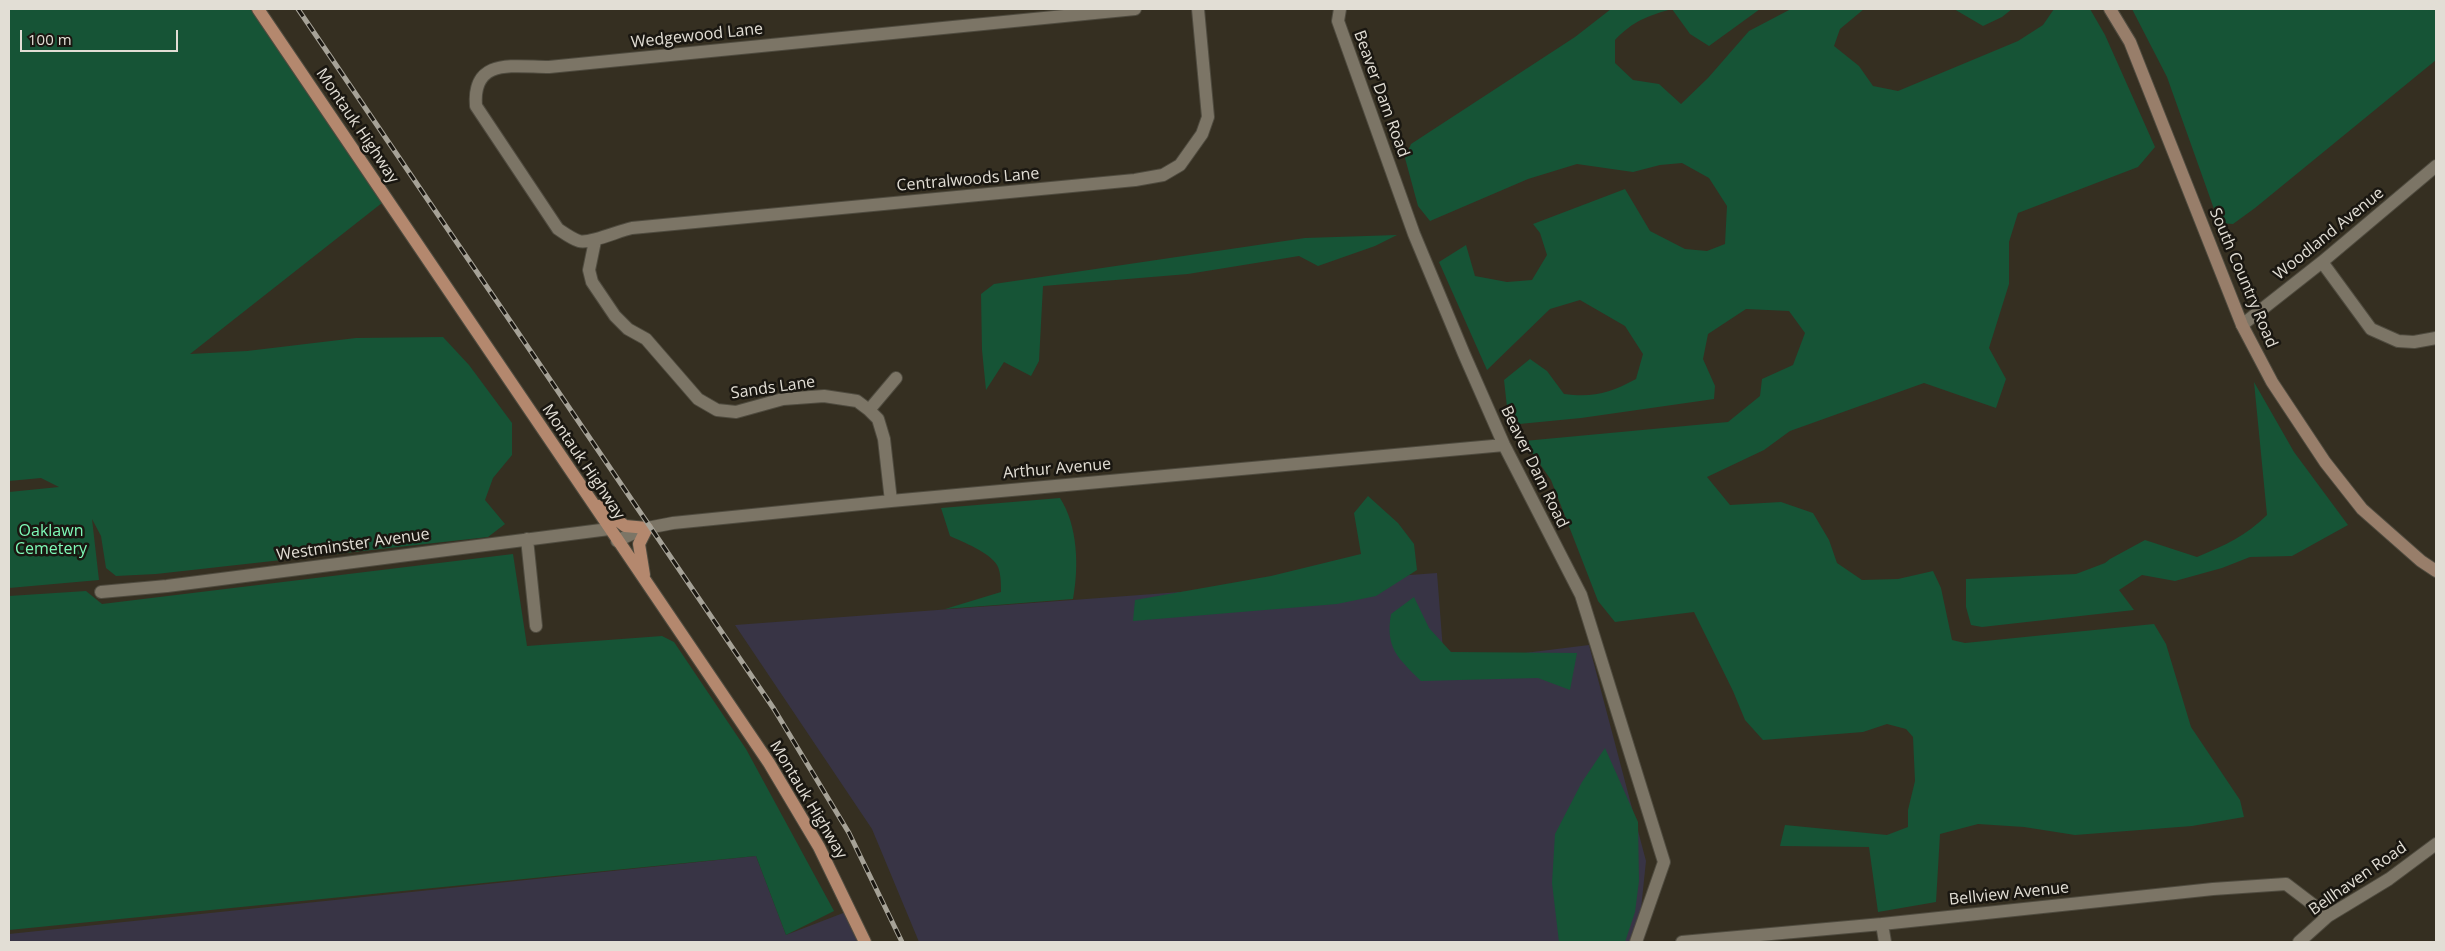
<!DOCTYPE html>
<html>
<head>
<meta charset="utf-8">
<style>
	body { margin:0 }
	#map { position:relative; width:2445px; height:951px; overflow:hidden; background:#352f21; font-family:"Open Sans",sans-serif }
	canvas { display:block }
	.frame { position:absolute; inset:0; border:10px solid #e2ded5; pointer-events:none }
	.scale { position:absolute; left:20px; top:30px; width:158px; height:22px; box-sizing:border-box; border:2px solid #e2ded5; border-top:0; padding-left:6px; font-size:15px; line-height:18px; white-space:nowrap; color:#e2ded5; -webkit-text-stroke:4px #1a1711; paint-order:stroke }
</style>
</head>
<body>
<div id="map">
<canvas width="2445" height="951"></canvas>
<div class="frame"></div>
<div class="scale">100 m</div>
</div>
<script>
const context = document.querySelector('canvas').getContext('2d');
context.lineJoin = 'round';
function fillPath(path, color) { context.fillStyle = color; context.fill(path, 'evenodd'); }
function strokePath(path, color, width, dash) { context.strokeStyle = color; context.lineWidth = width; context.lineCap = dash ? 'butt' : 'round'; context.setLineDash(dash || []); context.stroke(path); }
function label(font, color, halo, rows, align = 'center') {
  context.font = font + ' "Open Sans",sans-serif'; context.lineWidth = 5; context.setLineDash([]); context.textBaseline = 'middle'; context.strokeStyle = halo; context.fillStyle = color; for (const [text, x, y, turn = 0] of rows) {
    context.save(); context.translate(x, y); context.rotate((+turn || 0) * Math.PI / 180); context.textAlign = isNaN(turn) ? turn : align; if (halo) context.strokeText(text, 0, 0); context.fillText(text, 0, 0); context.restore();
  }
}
fillPath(new Path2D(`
	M1437 573 1444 663 1589 645 1646 861 1641 909 1630 942H919L872 829 735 625Z
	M756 856 786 935 851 910 865 942H9V934Z`), '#383445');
fillPath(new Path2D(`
	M9 9H258L387 199 190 354 247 351 356 338 443 337 469 365 512 423V455L493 478 485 500 505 524 488 537 156 574 116 576 106 568 101 536 92 519 99 580 9 588V492L59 487 41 478 9 481Z
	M1611 9H1760L1709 46 1690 34 1672 9C1647 16 1633 21 1615 40V63L1633 80 1659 84 1681 104 1708 78 1749 31 1791 9H1864L1840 29 1834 46 1859 66 1873 86 1898 91 2018 41 2043 25 2054 9H2090L2105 35 2155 147 2138 167 2018 213 2009 242V284L1989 348 2006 379 1996 408 1924 383 1790 431 1764 450 1707 477 1730 505 1781 502 1813 513 1829 540 1837 563 1862 580 1898 579 1933 571 1941 588 1952 640 1965 643 2154 624 2166 644 2191 727 2240 800 2244 817 2192 826 2075 835 2024 827 1978 824 1940 834 1936 902 1878 912 1869 847 1780 846 1785 825 1887 835 1908 827V810L1915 781 1913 737 1906 729 1887 724 1863 732 1763 740 1745 720 1733 691 1694 612 1615 622 1598 601 1551 480 1524 441 1728 422 1760 396 1762 379 1793 365 1805 333 1789 311 1746 309 1708 334 1703 359 1715 386 1714 399 1581 418 1509 425 1504 380 1530 359 1547 371 1564 394C1593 398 1610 393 1636 379L1643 354 1625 326 1580 300 1550 309 1487 370 1439 262 1466 245 1475 276 1507 282 1532 280 1547 255 1540 233 1533 224 1625 189 1650 231 1685 249 1707 251 1725 244 1727 206 1709 178 1682 163 1660 165 1633 172 1577 164 1528 179 1430 221 1418 206 1405 158 1411 144 1575 37Z
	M1954 9H2012L2002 17 1983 26Z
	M2132 9H2436V60L2255 208 2233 224 2219 223 2167 77Z
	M1397 235 1375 246 1318 266 1299 256 1188 274 1043 286 1039 361 1031 376 1004 362 986 390 982 350 981 294 994 284 1305 238Z
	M2254 382 2294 452 2348 525 2292 556 2250 557 2222 568 2175 581 2142 575 2119 590 2134 610 1982 627 1971 625 1966 607V579L2076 574 2105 563 2110 559 2145 540 2197 557C2224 546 2247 535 2267 515Z
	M1368 496 1398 523 1414 544 1417 570 1376 596 1337 604 1133 621 1135 600 1271 576 1361 554 1354 513Z
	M1060 498C1078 526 1079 567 1073 599L945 609 1001 592C1001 584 1001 572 997 565 989 552 963 542 950 536L941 508Z
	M513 554 527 646 662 636 674 642 746 749 834 911 786 935 756 856 9 930V596L86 591 102 604Z
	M1414 597 1429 628 1451 652 1577 653 1570 690 1538 678 1421 681C1398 658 1385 648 1391 614Z
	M1605 748 1638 822 1639 881 1635 912 1625 942H1559L1552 883 1555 834 1582 782Z`), '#165436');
const street = new Path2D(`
	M1135 9 549 67C514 67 472 57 476 106L558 229C564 233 572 239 579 241 590 244 618 231 632 228L1135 180 1163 175 1180 165 1202 134 1208 117 1198 9
	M1340 9 1338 21 1414 234 1464 354 1504 445 1581 595 1664 862 1636 942
	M595 241 589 270 592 282 615 316 628 329 646 339 698 399 717 410 736 412 783 399 824 396 857 401 869 410 878 419 884 439 891 501
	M2322 262 2371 329 2398 341 2414 342 2436 338
	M2242 325 2322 262 2436 166
	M869 410 896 378
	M527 539 536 626
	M617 541 642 529 673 523 891 501 1504 445
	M101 592 167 586 609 529
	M1882 924 1885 942
	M1682 942 1882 924 2213 889 2286 884 2328 916
	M2299 942 2328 916 2389 879 2436 844`);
const secondary = new Path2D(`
	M2110 9 2130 42 2242 325 2272 382 2325 462 2362 509 2421 561 2436 571`);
const primary = new Path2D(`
	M258 9 769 763 819 847 865 942
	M599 506 625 526 647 528
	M644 575 639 544 647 528`);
strokePath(street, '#4f4b3f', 14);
strokePath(secondary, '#4f4b3f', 14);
strokePath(primary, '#4f4b3f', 14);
strokePath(street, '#7c7566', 12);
strokePath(secondary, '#987e6a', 12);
strokePath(primary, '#b4886e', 12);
const rail = new Path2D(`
	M298 9 774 709 849 833 902 942`);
strokePath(rail, '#a6a297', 5);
strokePath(rail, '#1a1711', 3, [9]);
label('16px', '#e2ded5', '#1a1711', [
	["Wedgewood Lane",697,36,-6],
	["Beaver Dam Road",1381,94,70],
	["Montauk Highway",357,126,56],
	["Centralwoods Lane",968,180,-5],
	["Woodland Avenue",2329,234,-39],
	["South Country Road",2243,278,67],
	["Sands Lane",773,388,-8],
	["Montauk Highway",583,462,56],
	["Beaver Dam Road",1534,467,64],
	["Arthur Avenue",1057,469,-5],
	["Westminster Avenue",353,545,-8],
	["Montauk Highway",808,800,59],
	["Bellhaven Road",2358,879,-35],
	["Bellview Avenue",2009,894,-6]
]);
label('16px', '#7ffab8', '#1a1711', [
	["Oaklawn",51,531],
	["Cemetery",51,549]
]);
</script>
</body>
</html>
